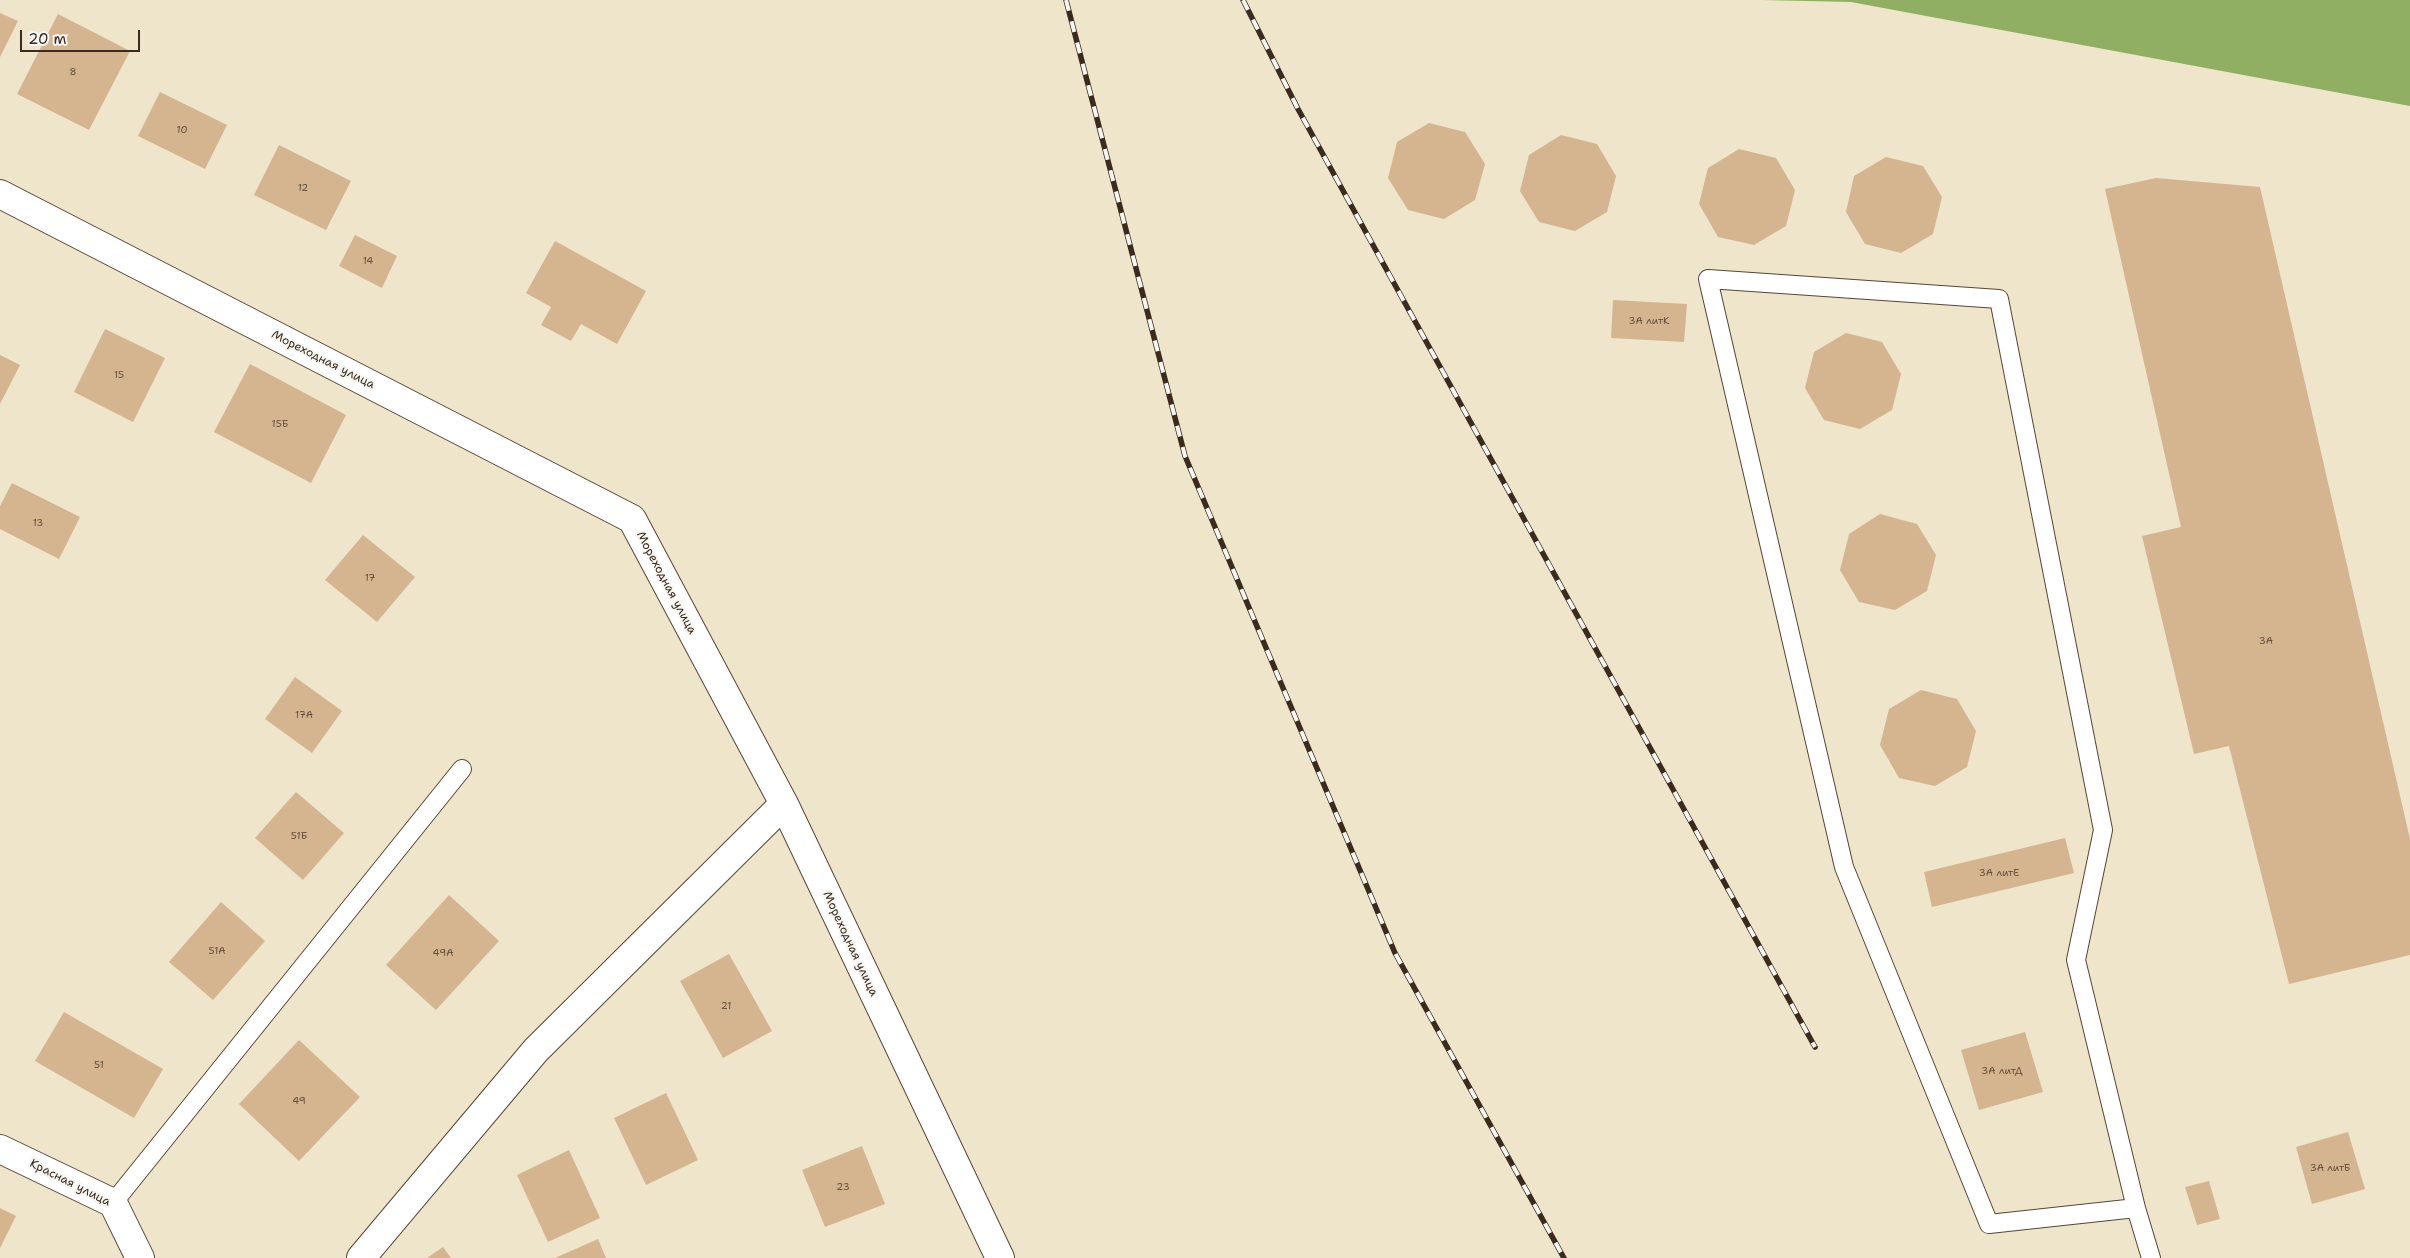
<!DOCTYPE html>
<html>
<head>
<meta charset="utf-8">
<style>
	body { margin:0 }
	#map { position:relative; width:2410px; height:1258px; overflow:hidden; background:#eee5ca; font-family:"Shantell Sans",sans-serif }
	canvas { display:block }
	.scale { position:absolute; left:20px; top:30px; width:120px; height:22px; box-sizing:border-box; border:2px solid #3b2a1e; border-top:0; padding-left:6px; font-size:15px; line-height:18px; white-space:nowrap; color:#3b2a1e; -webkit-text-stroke:4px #f6f6f2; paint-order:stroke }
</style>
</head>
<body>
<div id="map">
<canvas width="2410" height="1258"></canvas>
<div class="scale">20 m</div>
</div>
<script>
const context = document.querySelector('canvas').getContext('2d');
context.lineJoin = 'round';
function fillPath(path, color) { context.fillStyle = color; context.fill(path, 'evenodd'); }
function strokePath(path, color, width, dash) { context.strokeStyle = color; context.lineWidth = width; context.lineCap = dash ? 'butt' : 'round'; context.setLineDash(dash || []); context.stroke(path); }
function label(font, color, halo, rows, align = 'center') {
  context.font = font + ' "Shantell Sans",sans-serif'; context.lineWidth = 4.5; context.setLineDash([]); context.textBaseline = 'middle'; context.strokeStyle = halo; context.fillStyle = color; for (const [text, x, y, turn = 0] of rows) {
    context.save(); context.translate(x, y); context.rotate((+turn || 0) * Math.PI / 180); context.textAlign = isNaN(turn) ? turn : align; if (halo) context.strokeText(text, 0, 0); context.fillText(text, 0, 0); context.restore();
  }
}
fillPath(new Path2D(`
	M1761 0H2410V106L1851 2Z`), '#90af62');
fillPath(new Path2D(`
	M0 13 18 21 0 57Z
	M58 14 130 51 89 130 17 94Z
	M160 92 227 125 205 169 138 136Z
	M1429 123 1465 132 1485 164 1475 200 1444 219 1408 210 1388 178 1397 142Z
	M1561 135 1597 144 1616 176 1607 212 1575 231 1539 222 1520 191 1529 155Z
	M279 145 351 181 326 230 254 195Z
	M1739 149 1776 158 1795 190 1786 226 1754 245 1718 237 1699 204 1708 168Z
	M1886 157 1923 166 1942 197 1933 234 1901 253 1865 244 1846 212 1854 176Z
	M2156 178 2260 187 2410 839V955L2289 984 2229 746 2194 754 2142 536 2181 527 2105 189Z
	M355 235 397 256 382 288 339 266Z
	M555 241 646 291 617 344 581 324 571 341 541 325 551 307 526 293Z
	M1613 300 1687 304 1684 342 1611 338Z
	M105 329 165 358 133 422 74 392Z
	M1846 333 1882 342 1901 374 1892 410 1860 429 1824 420 1805 388 1814 352Z
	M0 355 20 365 0 404Z
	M250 364 346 415 311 483 214 432Z
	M12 483 80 517 59 559 0 529V506Z
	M1880 514 1917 524 1936 555 1927 591 1895 610 1859 602 1840 570 1849 534Z
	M363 535 415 577 377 622 325 580Z
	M295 677 342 711 312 753 265 719Z
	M1921 690 1957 699 1976 731 1967 767 1935 786 1899 778 1880 745 1889 709Z
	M296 792 344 833 303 880 255 838Z
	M2065 838 2074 873 1932 907 1924 872Z
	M449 895 499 941 436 1010 386 965Z
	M221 902 265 941 213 1000 169 962Z
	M729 954 772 1031 723 1058 680 981Z
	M64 1012 163 1069 134 1118 35 1061Z
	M2025 1032 2043 1092 1979 1110 1961 1050Z
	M299 1040 360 1097 299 1161 239 1104Z
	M666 1093 698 1160 646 1185 614 1118Z
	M2348 1132 2365 1189 2312 1204 2296 1147Z
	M862 1146 885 1204 825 1227 802 1170Z
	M569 1150 600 1218 548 1242 517 1175Z
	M2209 1181 2220 1219 2197 1225 2185 1187Z
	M0 1208 16 1216 0 1248Z
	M598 1239 606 1258H555Z
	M443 1247 451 1258H427Z`), '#d4b590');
const lane = new Path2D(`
	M113 1203 462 769
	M2136 1208 1989 1224 1844 867 1708 279 1999 299 2103 830 2076 960 2136 1208 2151 1258`);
const street = new Path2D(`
	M0 194 632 519 784 804 1000 1258
	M0 1149 113 1203 140 1258
	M361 1258 536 1050 784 804`);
strokePath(lane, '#564638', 20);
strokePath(street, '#564638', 30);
strokePath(lane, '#fff', 18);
strokePath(street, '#fff', 28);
const rail = new Path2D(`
	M1066 0 1185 456 1395 953 1564 1258
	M1243 0 1298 109 1815 1047`);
strokePath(rail, '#3b2a1e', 5.5);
strokePath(rail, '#f6f6f2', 4, [11]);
label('10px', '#614d3a', null, [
	["8",73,72],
	["10",182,130],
	["12",303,188],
	["14",368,261],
	["3А литК",1649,321],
	["15",119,375],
	["15Б",280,424],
	["13",38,523],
	["17",370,578],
	["3А",2266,641],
	["17А",304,715],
	["51Б",299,836],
	["3А литЕ",1999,873],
	["51А",217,951],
	["49А",443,953],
	["21",726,1006],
	["51",99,1065],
	["3А литД",2002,1071],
	["49",299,1101],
	["3А литБ",2330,1168],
	["23",843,1187]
]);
label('12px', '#3b2a1e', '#f6f6f2', [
	["Мореходная улица",323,360,27],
	["Мореходная улица",666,583,62],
	["Мореходная улица",850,944,65],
	["Красная улица",70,1183,27]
]);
</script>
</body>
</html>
